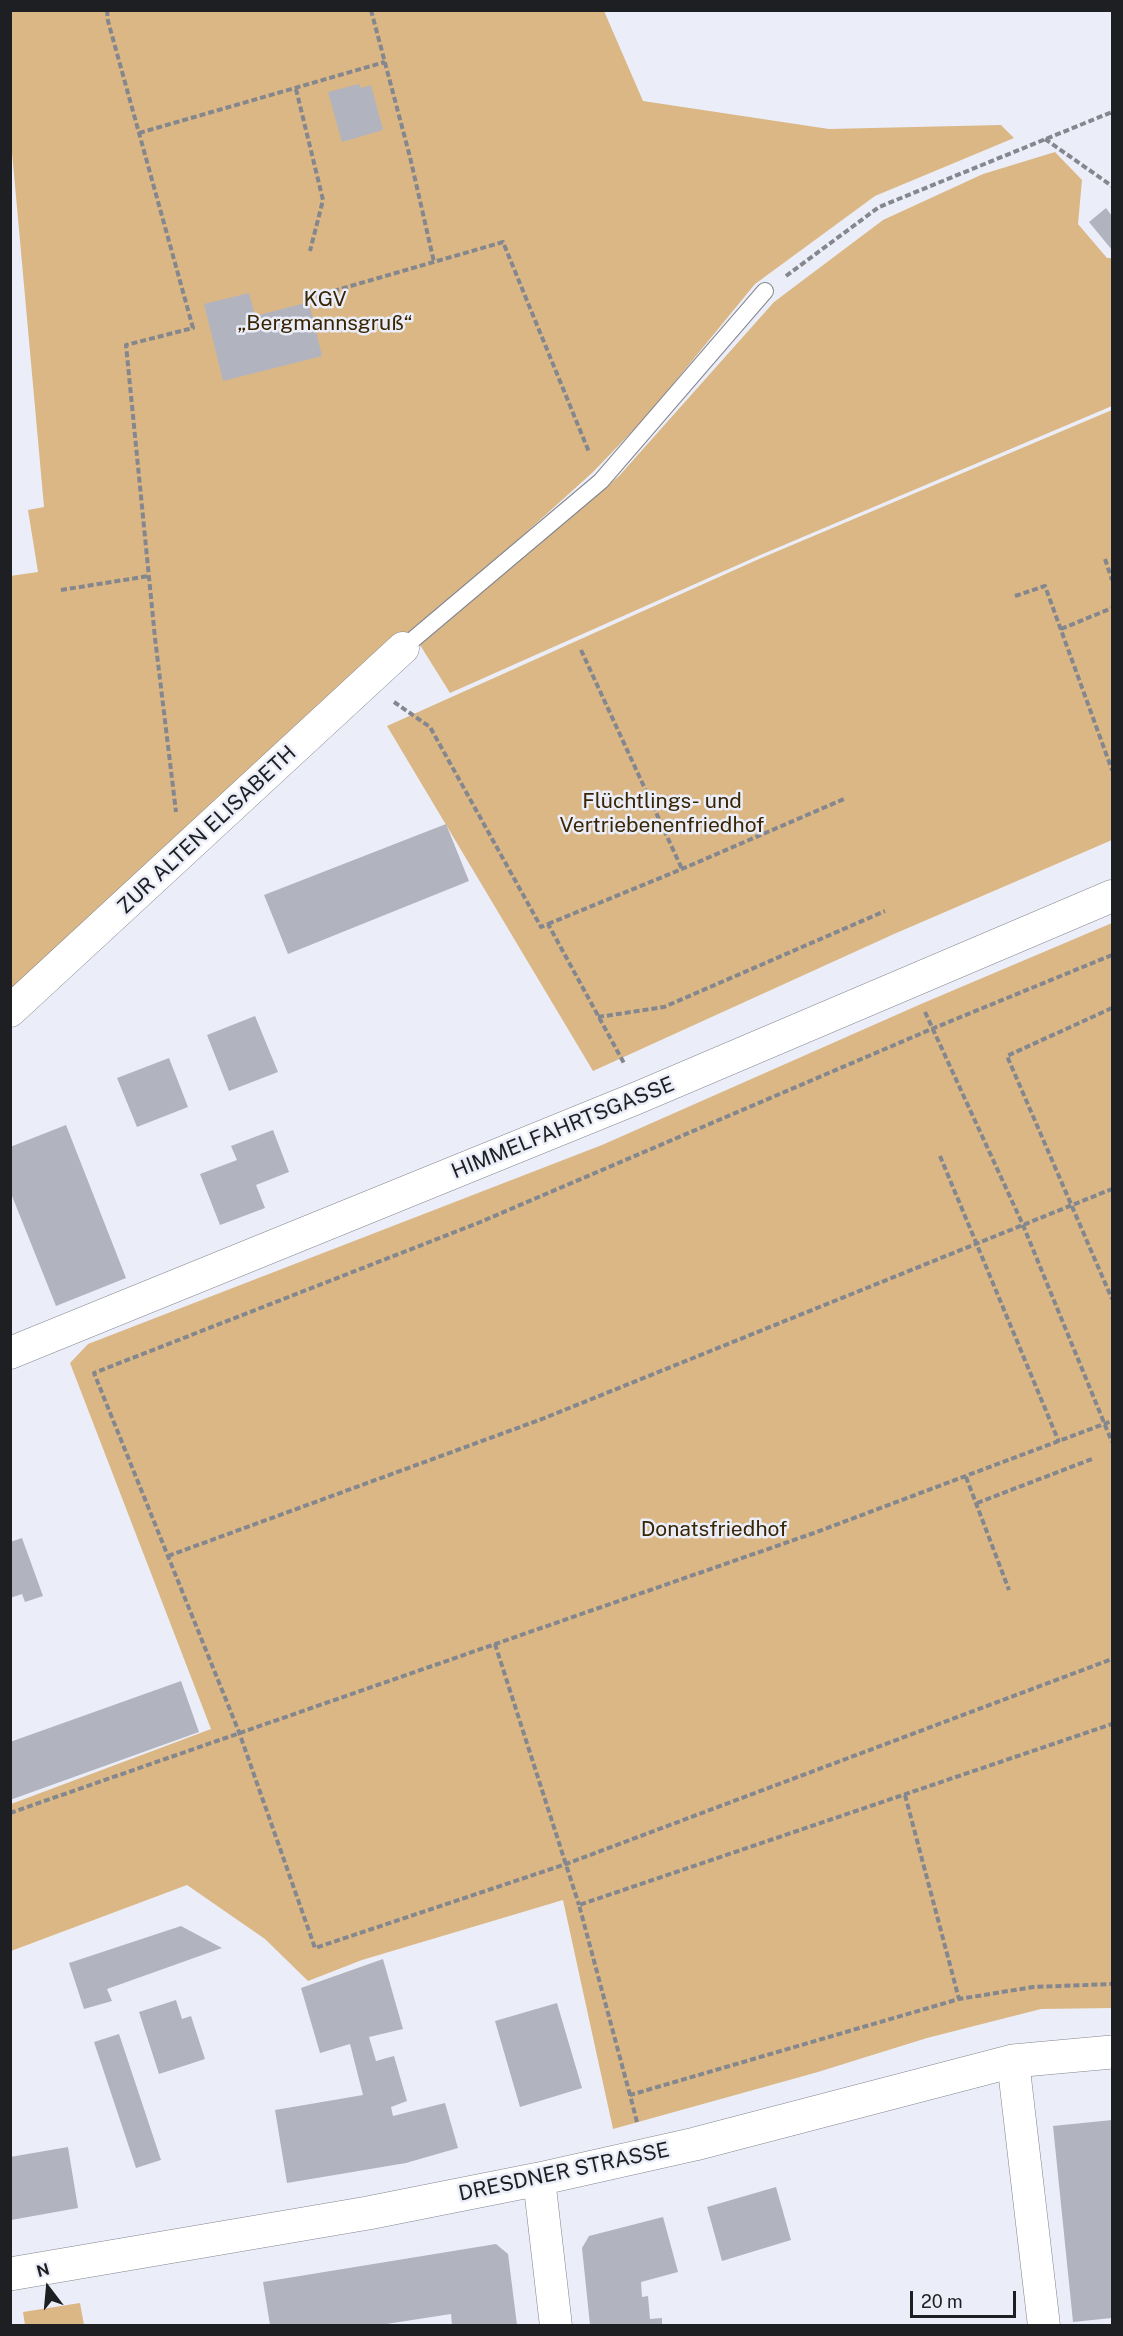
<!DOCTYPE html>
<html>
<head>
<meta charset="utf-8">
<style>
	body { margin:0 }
	#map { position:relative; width:1123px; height:2336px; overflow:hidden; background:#ebeef8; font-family:"Public Sans",sans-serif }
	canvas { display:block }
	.frame { position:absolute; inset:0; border:12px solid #1e1f22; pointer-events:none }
	.north { position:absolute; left:18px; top:2258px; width:60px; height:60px; -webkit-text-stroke:4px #ebeef8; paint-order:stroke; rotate:344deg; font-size:16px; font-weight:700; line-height:24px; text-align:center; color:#1e1f22 }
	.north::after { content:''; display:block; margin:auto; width:21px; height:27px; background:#1e1f22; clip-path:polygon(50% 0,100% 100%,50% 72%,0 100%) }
	.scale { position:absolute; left:910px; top:2291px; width:106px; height:27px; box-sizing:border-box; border:3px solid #1e1f22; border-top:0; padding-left:8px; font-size:18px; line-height:21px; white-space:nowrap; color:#1e1f22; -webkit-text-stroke:4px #ebeef8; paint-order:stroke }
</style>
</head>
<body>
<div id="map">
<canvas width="1123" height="2336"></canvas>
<div class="frame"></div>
<div class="north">N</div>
<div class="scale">20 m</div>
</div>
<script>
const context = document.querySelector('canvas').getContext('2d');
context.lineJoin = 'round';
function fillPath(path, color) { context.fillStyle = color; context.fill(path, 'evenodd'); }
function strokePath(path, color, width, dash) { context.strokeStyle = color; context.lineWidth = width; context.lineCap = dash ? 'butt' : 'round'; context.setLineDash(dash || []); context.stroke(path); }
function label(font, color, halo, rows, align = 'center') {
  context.font = font + ' "Public Sans",sans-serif'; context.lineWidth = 5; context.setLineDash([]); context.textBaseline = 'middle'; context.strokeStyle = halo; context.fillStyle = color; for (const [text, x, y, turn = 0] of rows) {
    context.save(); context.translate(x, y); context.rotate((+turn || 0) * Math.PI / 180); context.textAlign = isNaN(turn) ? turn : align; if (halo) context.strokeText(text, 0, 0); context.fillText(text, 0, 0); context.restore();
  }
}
fillPath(new Path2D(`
	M11 11H604L643 101 829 129 1001 125 1014 138 875 196 755 284 646 417 593 472 11 998 10 576 38 572 28 510 44 507 11 141Z
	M1055 152 1082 180 1078 224 1107 258H1112V406L758 556 450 693 420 645 619 476 774 302 883 220 983 174Z
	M1112 410V840L894 934 593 1071 387 726 759 559Z
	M1112 923V2008L1041 2009 927 2038 818 2072 613 2129 563 1900 362 1960 308 1981 265 1939 187 1885 11 1951V1804L211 1729 70 1363 88 1344 602 1145 921 1004Z
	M80 2303 84 2325H25L23 2312Z`), '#dbb785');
fillPath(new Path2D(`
	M359 84 361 88 371 85 383 130 342 142 328 92Z
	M1106 208 1112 216V250L1089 222Z
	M249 293 255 316 309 302 322 356 223 381 204 304Z
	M446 824 469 881 288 954 264 895Z
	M255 1016 278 1072 229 1091 207 1035Z
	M169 1058 188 1107 137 1127 117 1078Z
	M66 1125 126 1278 56 1306 10 1191V1147Z
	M273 1130 289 1172 256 1185 265 1208 220 1225 200 1174 237 1160 231 1146Z
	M22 1538 43 1596 25 1602 22 1594 10 1598V1542Z
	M181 1681 199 1732 10 1800V1742Z
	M181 1926 222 1948 107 1989 112 2001 84 2009 69 1963Z
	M383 1959 403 2029 369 2037 376 2061 394 2056 407 2101 391 2107 393 2116 445 2103 458 2148 406 2163 287 2183 275 2110 363 2095 350 2044 320 2053 301 1988Z
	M176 2000 182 2019 191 2016 205 2059 159 2074 139 2012Z
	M557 2003 582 2088 520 2107 495 2021Z
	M119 2034 161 2160 136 2168 94 2042Z
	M1112 2120V2318L1073 2322 1053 2126Z
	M68 2147 78 2208 11 2220 10 2157Z
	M776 2187 791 2240 722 2261 707 2207Z
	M663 2217 678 2272 641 2282 642 2297 648 2296 650 2319 662 2318V2325H590L582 2248 589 2236Z
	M496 2244 508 2254 517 2325H452L451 2314 380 2325H270L263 2282Z`), '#b1b4be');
const service = new Path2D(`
	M403 648 601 481 765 291`);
const minor = new Path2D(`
	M10 1011 403 648
	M10 1353 637 1098 1112 896
	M1013 2061 1044 2326
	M539 2179 556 2326`);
const primary = new Path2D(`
	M10 2274 368 2213 539 2179 695 2144 1013 2061 1112 2052`);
strokePath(service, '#83868f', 18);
strokePath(minor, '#83868f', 33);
strokePath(primary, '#83868f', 34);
strokePath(new Path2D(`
	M107 10 108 21 193 328 126 345 155 638 176 812
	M371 10 410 157 434 262
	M296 89 323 200 310 251
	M139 133 385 62
	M1045 139 1112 186
	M786 276 879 207 1112 112
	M316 296 503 242 589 452
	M1105 559 1112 580
	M61 590 149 576
	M1015 596 1045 586 1112 770
	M1061 629 1112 608
	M581 650 682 869
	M394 702 430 727 541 927 548 924 625 1065
	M548 924 682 869 844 799
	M1112 955 934 1028 478 1223 94 1373 239 1732 315 1948 566 1864 1112 1659
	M1112 1008 1007 1056 1112 1299
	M925 1012 1023 1225 1112 1442
	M598 1017 664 1007 885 911
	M940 1156 1059 1442
	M966 1477 1009 1590
	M977 1503 1092 1459
	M168 1556 542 1419 1112 1189
	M495 1644 579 1905
	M905 1795 959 1999
	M10 1813 814 1533 1112 1421
	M630 2095 579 1905 1112 1724
	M637 2122 630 2095 959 1999 1033 1987 1112 1984`), '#85878e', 4, [6, 3]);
strokePath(service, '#fff', 16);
strokePath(minor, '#fff', 32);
strokePath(primary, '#fff', 33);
label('21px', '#392503', '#ebeef8', [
	["KGV",325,300],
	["„Bergmannsgruß“",325,324],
	["Flüchtlings- und",662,802],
	["Vertriebenenfriedhof",662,826],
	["Donatsfriedhof",714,1530]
]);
label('21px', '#1e1f22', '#ebeef8', [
	["ZUR ALTEN ELISABETH",207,830,-43],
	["HIMMELFAHRTSGASSE",563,1128,-22],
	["DRESDNER STRASSE",564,2172,-12]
]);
</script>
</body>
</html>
